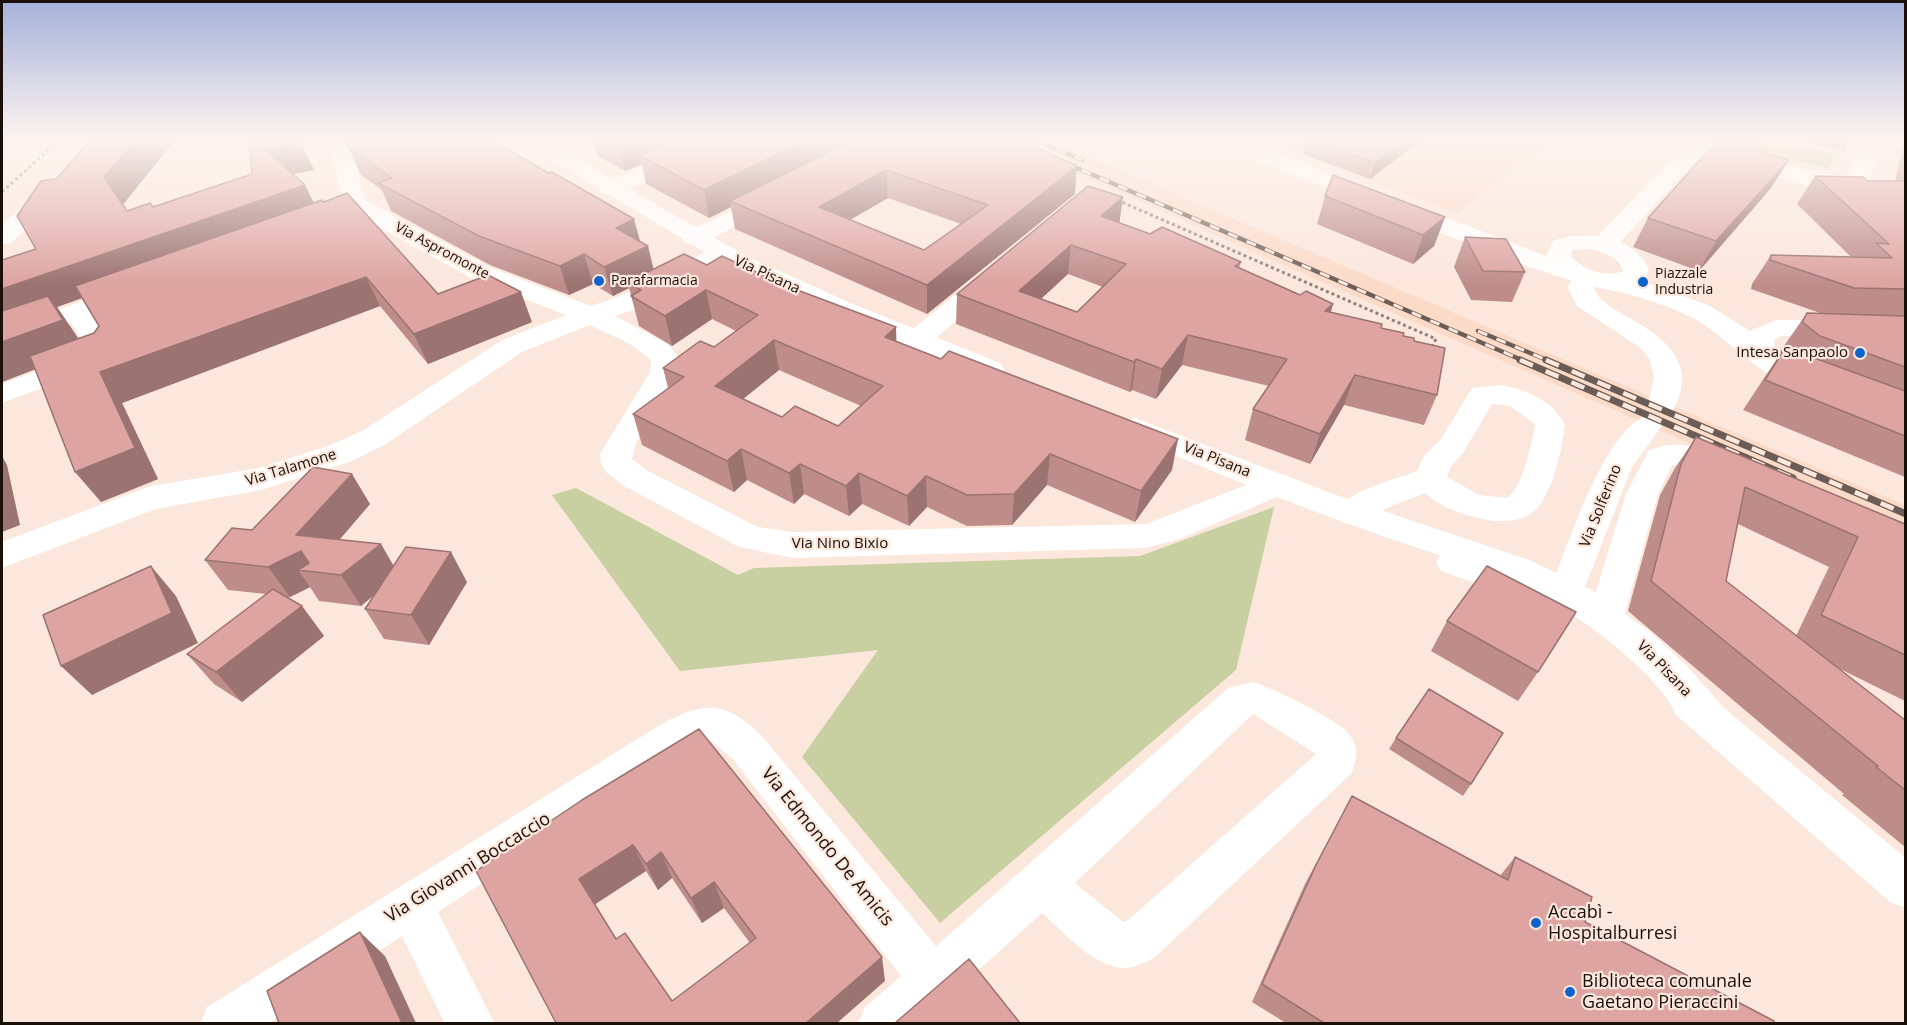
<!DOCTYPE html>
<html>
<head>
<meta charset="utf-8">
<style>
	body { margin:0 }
	#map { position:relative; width:1907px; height:1025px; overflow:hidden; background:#fbe7dc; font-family:"Open Sans",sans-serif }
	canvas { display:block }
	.frame { position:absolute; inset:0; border:3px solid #1b1009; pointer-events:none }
</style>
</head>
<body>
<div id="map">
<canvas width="1907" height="1025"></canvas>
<div class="frame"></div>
</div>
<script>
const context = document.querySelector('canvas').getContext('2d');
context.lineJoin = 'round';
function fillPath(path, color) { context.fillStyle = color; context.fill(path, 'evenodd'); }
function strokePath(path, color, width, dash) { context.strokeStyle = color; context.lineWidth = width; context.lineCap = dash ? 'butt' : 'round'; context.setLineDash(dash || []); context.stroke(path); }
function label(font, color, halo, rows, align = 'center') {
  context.font = font + ' "Open Sans",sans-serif'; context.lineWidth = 4.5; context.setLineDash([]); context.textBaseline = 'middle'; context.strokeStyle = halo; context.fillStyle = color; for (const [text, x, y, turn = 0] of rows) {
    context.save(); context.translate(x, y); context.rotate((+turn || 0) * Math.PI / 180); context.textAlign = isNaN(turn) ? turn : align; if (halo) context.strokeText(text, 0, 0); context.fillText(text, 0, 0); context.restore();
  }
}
fillPath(new Path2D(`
	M1002 141H1051L1905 505V538Z
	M1266 141H1550L1530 159 1523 157 1458 214Z`), '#fbdbc8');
fillPath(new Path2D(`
	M1733 141H1783L1834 154 1829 169 1733 145Z
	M576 488 738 575 754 568 1140 556 1274 507 1236 670 940 923 802 757 878 650 680 671 552 495Z`), '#c8cfa0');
strokePath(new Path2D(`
	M2 192 58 141
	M1117 200 1436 339 1431 349`), '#918278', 3, [3, 3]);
fillPath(new Path2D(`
	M94 141H117L11 243 2 245V225Z
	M327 141H349L365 200 489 267 591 306 618 297 713 248 722 245 731 248 735 253 731 258 636 309 615 316 668 344 679 359 678 372 636 443 632 459 646 470 758 527 793 532 1146 524 1277 473 1288 476 1293 484 1288 492 1180 539 1146 548 793 558 739 547 624 486 606 472 601 464 600 454 650 372 651 360 630 344 590 325 522 352 386 444 350 462 261 490 156 509 2 568V542L151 486 259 468 328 446 364 430 502 340 566 315 471 278 346 209Z
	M587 141H617L615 146 570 165H554L551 160 554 155Z
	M697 141H726L724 146 619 194H603L599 189 603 184Z
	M1218 141H1249L1546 256 1553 241 1569 236H1598L1689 141H1711L1786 166 1844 176 1851 173 1858 141H1880L1875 168 1867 182C1838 204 1734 165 1701 154L1620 242C1634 248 1643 256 1649 270L1643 281 1710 306 1750 331 1776 320H1906V336H1781L1774 340 1776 352 1821 377 1826 384 1821 391C1782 401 1727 335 1691 317 1660 302 1628 293 1594 287 1600 315 1669 323 1681 370 1684 383 1680 399 1673 410L1663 413 1653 410 1648 403 1654 378 1650 360 1642 349 1577 306 1567 287 1572 281 1515 262 1220 146ZM1591 249C1604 253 1620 257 1623 271 1604 278 1584 270 1571 256L1573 250Z
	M773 191 781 193 785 198 781 203 703 243 694 245 685 243 682 238 685 233Z
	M991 270 1000 273 1004 278 1000 283 927 346 917 348 907 346 903 340 907 334 982 273Z
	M131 284 140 286 144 292 140 298 93 315 119 355 115 361 2 403V384L89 351 71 323 2 346V329Z
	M1501 385C1529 391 1550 399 1565 424 1563 447 1551 500 1532 513 1516 524 1495 522 1478 518 1459 513 1440 507 1425 493L1387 508 1364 521 1352 525 1340 521 1335 513C1349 489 1392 481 1417 471L1424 456 1441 439 1472 388ZM1492 404 1510 406 1535 424C1532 443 1523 487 1507 498L1479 495 1447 477 1450 468 1463 453Z
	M1647 416 1658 419 1662 426 1632 467 1577 607 1564 611 1549 609 1441 571 1436 562 1441 553 1453 549 1553 582C1569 542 1606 427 1647 416Z
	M1667 445C1689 443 1729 454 1741 473L1736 481C1712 488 1696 466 1672 465L1658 494 1624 617 1619 627 1606 631 1593 627 1588 617 1626 494 1649 450Z
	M1253 682C1271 687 1341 721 1350 735 1359 747 1357 761 1351 774L1154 958C1145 962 1133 969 1123 968 1092 966 1064 932 1042 913L919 1024H858L865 1007 901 976 732 758 709 740 683 752 438 912 495 1024H445L402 936 268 1024H200L207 1007 655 728C698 703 722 697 760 734L936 946 1228 688ZM1253 714 1316 754 1127 921 1123 922 1075 883Z`), '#fff');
fillPath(new Path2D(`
	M520 141H546L746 256 853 304 1000 363 1004 369 1000 375 990 378 980 375 835 316 728 266Z
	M1135 418 1336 495 1529 560 1592 590 1649 631 1687 666 1725 709 1906 858V908L1890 902 1676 715C1666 693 1649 677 1631 660 1548 581 1439 558 1335 519 1264 493 1194 463 1124 435L1120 428 1124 421Z`), '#fff');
const railFar1 = new Path2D(`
	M1038 141 1082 160
	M1063 162 1524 361
	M1478 331 1549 361`);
const rail = new Path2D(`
	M1520 360 1793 478
	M1546 360 1906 514`);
strokePath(railFar1, '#6b5d55', 4.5);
strokePath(rail, '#6b5d55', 7);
strokePath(railFar1, '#fbe7dc', 3, [10]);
strokePath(rail, '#fbe7dc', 4.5, [14]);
fillPath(new Path2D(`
	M593 141H1022L1075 194 927 314 735 229 731 207 709 218 646 184 642 164 625 171 597 156ZM888 198 961 224 924 250 850 220Z
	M1306 141H1420L1370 179 1303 154Z
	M1802 141H1851L1844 151Z
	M1904 141H1905V477L1743 410 1766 375 1781 353 1780 352 1786 343 1807 313H1820L1751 289 1752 284 1771 255 1851 257 1797 204 1815 176 1868 181H1895Z
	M303 144 302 145 314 170 293 174 314 203 438 294 532 322 428 364 380 306 122 403 158 479 101 502 35 369 2 382 36 249 123 205 127 211 153 207 252 174ZM82 298 99 326 94 333 78 339 57 307Z
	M348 147 640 241 653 269 707 265 896 341 1172 470 1135 522 1047 485 1012 525 967 526 927 507 909 526 862 504 849 516 804 494 794 504 747 480 734 492 642 445 633 414 668 388 663 368 714 347 736 331 712 319 672 346 639 326 629 288 613 296 593 284 569 295 490 265 391 211 382 190 361 175ZM779 370 861 406 838 426 782 417 743 399Z
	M1754 149 1771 188 1699 271 1633 247 1648 218Z
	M1325 196 1445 217 1434 246 1413 264 1317 224Z
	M1123 197 1119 223 1150 234 1241 262 1239 268 1300 295 1333 304 1331 312 1381 328 1403 336 1414 341 1437 395 1424 425 1344 405 1310 464 1245 440 1253 409 1269 386 1182 365 1156 399 1132 390 1130 392 956 324 957 294ZM1068 274 1103 287 1077 312 1041 299Z
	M1465 237 1525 272 1512 302 1471 300 1454 267Z
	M1696 437 1905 524V701L1836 667 1905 720V847L1842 795 1844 794 1628 611 1660 495 1675 468ZM1738 524 1829 567 1796 636 1726 581Z
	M370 504 339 540 381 544 394 566 467 582 429 645 384 639 365 609 375 594 361 606 319 601 310 587 290 597H287L302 606 324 636 242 702 214 684 187 654 266 594 228 590 205 560Z
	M1447 621 1538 672 1518 701 1431 651Z
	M1396 738 1471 784 1463 796 1389 749Z
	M1352 796 1500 876 1515 857 1585 922 1774 1023H1286L1252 1002 1305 884Z
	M582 800 885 981 556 1023ZM646 871 658 890 672 878 702 923 724 908 750 943 672 1001 616 939 595 904Z`), '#be8d8a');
fillPath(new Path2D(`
	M135 141H174L122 206 104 177Z
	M293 141H303L302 145 314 170 279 177 265 149Z
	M623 141H691L640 156 642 164 625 171 618 144Z
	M804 141H862L730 201 731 207 709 218 704 190Z
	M1404 141H1420L1370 179 1375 163Z
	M1789 160 1771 188 1699 271 1716 241Z
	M1077 166 1075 194 927 314V285Z
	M886 170 888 198 822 236 819 207Z
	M305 185 319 213 57 307 70 326 86 350 2 382V289Z
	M1123 197 1119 225 1101 216Z
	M1445 217 1434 246 1413 264 1423 235Z
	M634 219 642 248 616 228Z
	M1071 245 1068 274 1020 318 1019 291Z
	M648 246 655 275 628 282 629 288 613 296 604 267Z
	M584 254 593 284 569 295 560 266Z
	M366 277 380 306 122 403 158 479 101 502 75 472 100 372Z
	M706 290 712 319 672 346 665 316Z
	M521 292 532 322 428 364 414 334Z
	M1333 304 1324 333 1325 311Z
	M896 327 897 357 885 337Z
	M1188 335 1182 365 1156 399 1162 369Z
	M774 340 779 370 722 416 715 386Z
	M1136 359 1132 390 1130 392 1134 362Z
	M1355 375 1344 405 1310 464 1320 434Z
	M1178 439 1172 470 1135 522 1141 491Z
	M741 449 747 480 734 492 727 461Z
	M1050 454 1047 485 1012 525 1014 494Z
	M2 456 7 465 20 525 2 532Z
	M800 464 804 494 794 504 789 473Z
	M859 473 862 504 849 516 846 486Z
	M352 474 370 504 317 566 296 535Z
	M926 476 927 507 909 526 907 496Z
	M381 544 398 575 361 606 341 575Z
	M301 551 316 572 298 570 310 587 290 597 268 567Z
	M451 552 467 582 429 645 411 615Z
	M151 566 176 596 198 643 92 695 61 666Z
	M302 606 324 636 242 702 216 672Z
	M633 845 646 871 594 905 579 879Z
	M661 852 672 878 658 890 646 864Z
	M714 882 724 908 702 923 691 898Z
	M360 932 385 956 416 1023H402Z
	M882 957 885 981 837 1023H806Z`), '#9b7371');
const building = new Path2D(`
	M90 141H135L104 177 127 211 150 203 153 207 252 174 249 141H301L265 149 305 185 2 289V260L36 249 17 216 41 181 56 179Z
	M347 141H495L548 173 552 172 634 219 616 228 648 246 604 267 584 254 560 266 479 236 378 183 392 178 348 147Z
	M673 141H804L704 190 640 156Z
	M851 141H1022L1077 166 927 285 730 201ZM886 170 988 205 924 250 819 207Z
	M1315 141H1404L1375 163Z
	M1717 141H1747L1757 144 1753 149 1789 160 1716 241 1648 218Z
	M1333 175 1445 217 1423 235 1325 196Z
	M1815 176 1863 177 1868 181H1905V289L1854 288 1770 260 1771 255 1892 258 1876 243 1889 244Z
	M1088 186 1123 197 1101 216 1150 234 1162 227 1241 262 1235 266 1300 295 1306 291 1333 304 1325 311 1382 324 1381 328 1404 333 1403 336 1414 338V341L1445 348 1437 395 1355 375 1320 434 1253 409 1287 359 1188 335 1162 369 1136 359 1134 362 957 294ZM1071 245 1126 264 1077 312 1019 291Z
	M347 193 438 294 488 275 521 292 414 334 366 277 100 372 135 448 75 472 30 356 94 333 99 326 75 286 322 200 324 202Z
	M1465 237 1506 239 1525 272 1483 271Z
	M684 254 707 265 722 256 784 285 896 327 885 337 941 359 949 351 1178 439 1141 491 1050 454 1014 494 967 495 926 476 907 496 859 473 846 486 800 464 789 473 741 449 727 461 633 414 684 377 663 368 700 341 714 347 758 315 706 290 665 316 631 296 641 290 628 282ZM774 340 883 386 838 426 795 406 782 417 715 386Z
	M48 296 63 320 2 342V311Z
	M1807 313 1905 316V367L1820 336 1802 322Z
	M1787 345 1798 352 1905 391V436L1765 380Z
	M1696 437 1905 524V655L1821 615 1858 537 1745 487 1726 581 1905 720V790L1876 767 1878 766 1651 581 1681 464Z
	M313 467 352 474 296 535 381 544 341 575 298 570 309 563 301 551 268 567 205 560 232 528 252 530Z
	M406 547 451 552 411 615 365 609Z
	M151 566 172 613 61 666 43 615Z
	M1487 566 1576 612 1538 672 1447 621Z
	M273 589 302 606 216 672 187 654Z
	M1429 689 1503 733 1471 784 1396 738Z
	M699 729 882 957 806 1023H556L476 871 582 800ZM633 845 646 864 661 852 691 898 714 882 756 938 672 1001 625 933 616 939 579 879Z
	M1352 796 1508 880 1515 857 1592 897 1585 922 1774 1021V1023H1324L1262 984 1316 865Z
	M360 932 402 1023H279L267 991Z
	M969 959 1020 1023H895Z`);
fillPath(building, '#dda4a1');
strokePath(building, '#9b7371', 1.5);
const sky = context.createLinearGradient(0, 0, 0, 285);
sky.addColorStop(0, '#a5b1da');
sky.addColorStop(0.49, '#fdf4ef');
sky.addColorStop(1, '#fdf4ef00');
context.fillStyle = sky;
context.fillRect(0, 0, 1907, 285);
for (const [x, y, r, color] of [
	[599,281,6,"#0e64cd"],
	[1643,282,6,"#0e64cd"],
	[1860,353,6,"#0e64cd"],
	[1536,923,6,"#0e64cd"],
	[1570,992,6,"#0e64cd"]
]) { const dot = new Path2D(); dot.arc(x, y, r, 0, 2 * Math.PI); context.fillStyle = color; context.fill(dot); strokePath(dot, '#fbe7dc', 2); }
label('14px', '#1b1009', '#fbe7dc', [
	["Via Aspromonte",442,251,28]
]);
label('14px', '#1b1009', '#fbe7dc', [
	["Piazzale",1655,274],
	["Industria",1655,290],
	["Parafarmacia",611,281]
], 'left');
label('15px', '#1b1009', '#fbe7dc', [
	["Via Pisana",767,275,25],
	["Via Pisana",1217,460,22],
	["Via Talamone",291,468,-17],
	["Via Solferino",1601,506,-68],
	["Via Nino Bixio",840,544],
	["Via Pisana",1664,669,46]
]);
label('15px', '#1b1009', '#fbe7dc', [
	["Intesa Sanpaolo",1848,353]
], 'right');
label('18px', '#1b1009', '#fbe7dc', [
	["Via Edmondo De Amicis",827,847,51],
	["Via Giovanni Boccaccio",468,868,-32]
]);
label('18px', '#1b1009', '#fbe7dc', [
	["Accabì -",1548,913],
	["Hospitalburresi",1548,934],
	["Biblioteca comunale",1582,982],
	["Gaetano Pieraccini",1582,1003]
], 'left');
</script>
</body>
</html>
